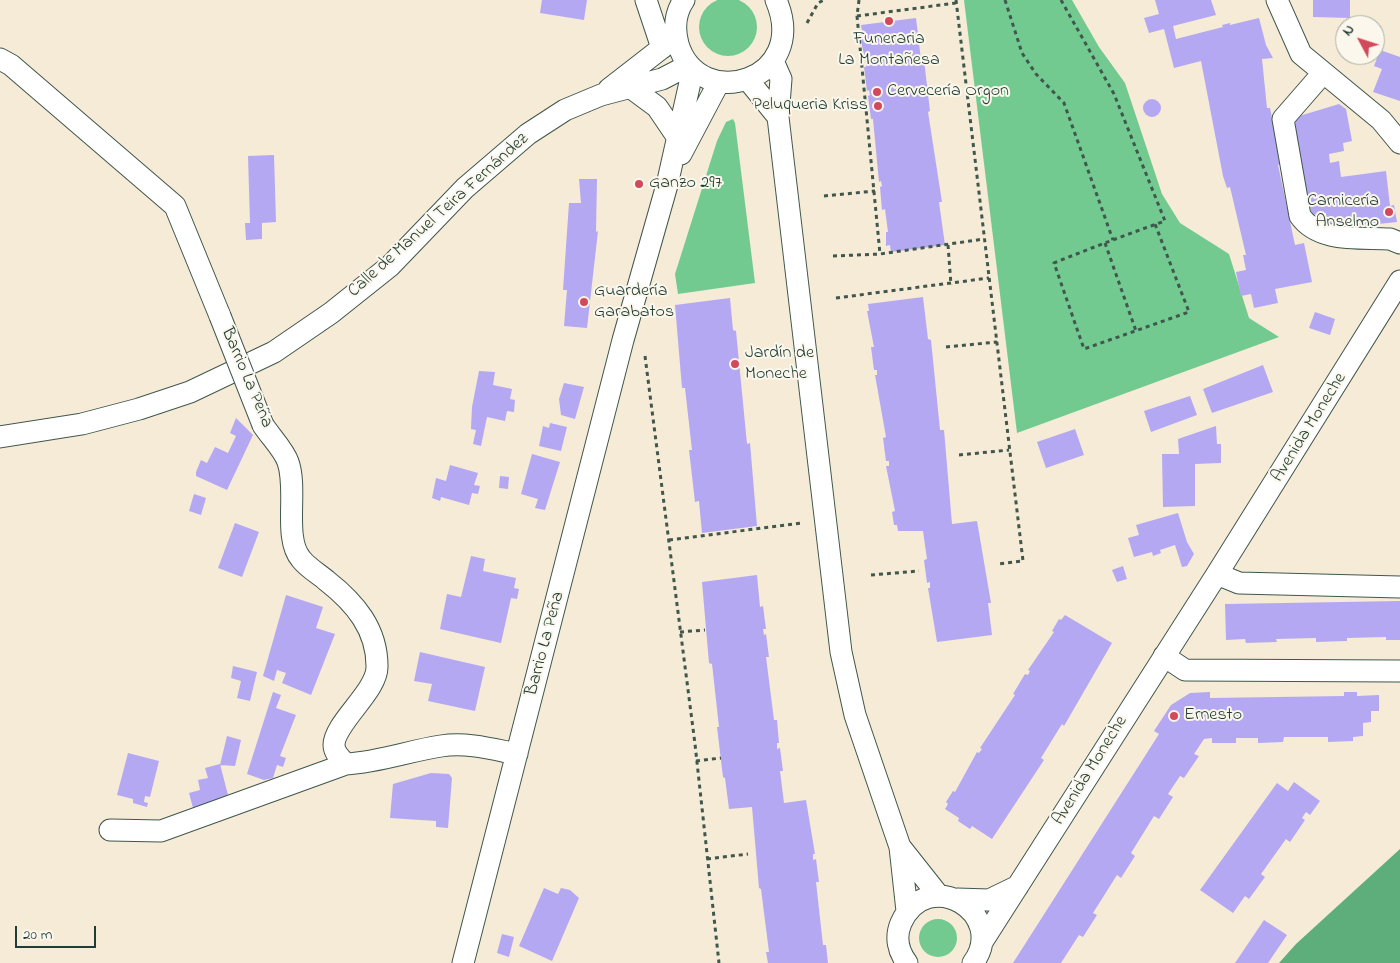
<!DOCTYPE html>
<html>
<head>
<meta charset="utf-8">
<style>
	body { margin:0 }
	#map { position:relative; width:1400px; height:963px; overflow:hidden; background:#f6ebd6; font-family:"Indie Flower",sans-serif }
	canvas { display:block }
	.north { position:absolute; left:1335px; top:15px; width:50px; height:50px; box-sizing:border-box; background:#fbf7ec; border:1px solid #a3ada2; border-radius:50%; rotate:310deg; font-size:14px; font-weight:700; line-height:20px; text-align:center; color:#1f3d34 }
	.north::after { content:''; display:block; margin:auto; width:18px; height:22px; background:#d1495b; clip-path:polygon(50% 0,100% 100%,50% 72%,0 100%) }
	.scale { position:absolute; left:15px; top:926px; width:81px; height:22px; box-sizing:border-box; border:2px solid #1f3d34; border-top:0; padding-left:6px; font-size:15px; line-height:18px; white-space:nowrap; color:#1f3d34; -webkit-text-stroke:4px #fbf7ec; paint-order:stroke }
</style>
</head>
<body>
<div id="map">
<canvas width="1400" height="963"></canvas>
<div class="north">N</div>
<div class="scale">20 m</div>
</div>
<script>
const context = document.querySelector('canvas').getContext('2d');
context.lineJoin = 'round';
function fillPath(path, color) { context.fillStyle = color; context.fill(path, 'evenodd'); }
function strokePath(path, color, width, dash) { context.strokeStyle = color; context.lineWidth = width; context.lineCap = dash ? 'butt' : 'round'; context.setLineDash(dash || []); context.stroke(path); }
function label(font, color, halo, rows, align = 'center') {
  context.font = font + ' "Indie Flower",sans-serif'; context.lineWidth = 4; context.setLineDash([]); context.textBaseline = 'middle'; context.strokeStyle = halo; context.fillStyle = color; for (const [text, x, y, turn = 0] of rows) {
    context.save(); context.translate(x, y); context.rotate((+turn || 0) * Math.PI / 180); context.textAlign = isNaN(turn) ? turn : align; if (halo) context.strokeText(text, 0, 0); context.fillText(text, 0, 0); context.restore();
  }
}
fillPath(new Path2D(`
	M699 27a29 29 0 1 1 58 0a29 29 0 1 1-58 0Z
	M964 0H1072L1099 47 1125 83 1162 194 1180 223 1229 254 1249 318 1279 337 1017 433Z
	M733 119 735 123 755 283 678 294 675 274 717 141 726 122Z
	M919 938a19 19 0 1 1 38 0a19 19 0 1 1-38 0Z`), '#72ca90');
fillPath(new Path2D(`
	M1400 849V963H1279L1296 944Z`), '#5dae7a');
fillPath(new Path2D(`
	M542 0H587L584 20 540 13Z
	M1155 0H1211L1216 15 1173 26 1176 39 1223 27 1222 25 1230 23V25L1259 18 1266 45 1273 58 1262 59 1267 108H1270L1281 164 1278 165 1295 245 1304 243 1312 282 1275 289 1278 303 1254 308 1251 294 1241 296 1236 272 1246 270 1243 255H1246L1230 187 1227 188 1223 176 1201 61 1174 68 1164 29 1149 33 1144 18 1159 14Z
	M1313 0H1350V18L1313 17Z
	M916 18 921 60H924L930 111 928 112 942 202H939L945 245 891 252 890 245 886 246V232H888L885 209 882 210 880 187 882 186 881 181 879 182 873 119H871L868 96 870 95 869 90 867 91 864 67H866V64L859 32 862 31 861 25Z
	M1380 50 1400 57V101L1373 92 1382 69 1374 66Z
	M1143 108a9 9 0 1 1 18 0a9 9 0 1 1-18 0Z
	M1339 104 1346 109 1352 141 1343 143 1344 151 1329 154 1330 163 1339 161 1341 177 1386 171 1390 206 1394 205 1397 222 1369 225 1326 224V213L1312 215 1306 190 1302 191 1293 142 1296 117Z
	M274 155 276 222 262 223V239L246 240 245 223H250L248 156Z
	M579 179H597L596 232 598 231 587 328 564 326 567 290H563L569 203H581Z
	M923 297 928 339 931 340 940 430H944L952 524 977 521 991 603H988L992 635 937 642 928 588H930V582L927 583 924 560 927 559 923 531H898L897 525H894L892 512 895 511 886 466H889V461H886L883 438 886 437 875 375H877V370H874L871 347H874L867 311H869L868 304Z
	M730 298 733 330 736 331 747 444 750 443 757 526 702 533 699 501 695 502 689 450H692L685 388H682L675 305Z
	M1315 312 1335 319 1330 335 1309 328Z
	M1263 365 1273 392 1212 413 1203 389Z
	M479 371 495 372 493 385 512 389 510 399 515 400 514 412 507 411 505 421 487 417 481 446 473 444 476 430 471 429 472 407Z
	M564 383 584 387 575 419 561 415 559 399Z
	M1190 396 1197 415 1151 432 1144 411Z
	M236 418 253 435 227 490 196 476V472L201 460 207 463 215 447 228 453 236 436 230 433Z
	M550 423 567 427 561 451 539 446 543 426 549 428Z
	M1216 426 1217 444H1221V463L1195 464V506L1163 507 1162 454H1179L1178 439Z
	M1075 429 1084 455 1046 468 1037 442Z
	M532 454 560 462 545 510 535 508 538 499 521 494Z
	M450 465 478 473 474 485 480 486 478 494 472 493 469 505 441 497 440 501 432 498 436 478 446 481Z
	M500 476 509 477 508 489 499 488Z
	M194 494 206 498 201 515 189 511Z
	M1178 513 1187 542 1194 554 1187 566 1182 567 1175 545 1160 550 1161 553 1153 556 1152 552 1134 557 1128 538 1139 535 1136 525Z
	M235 523 259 532 242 577 218 568Z
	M471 556 485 559 483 571 516 578 514 588 519 589 517 599 511 598 501 643 440 629 447 594 461 597Z
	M1123 566 1127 579 1117 582 1112 570Z
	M757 575 760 607 763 606 766 629H763L764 635 766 634 769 657H766L774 720H777L779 743H777V749L780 748 783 771H780L784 803 806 800 815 854H813V860L816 859 819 882H816L823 945H826L828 963H768L766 952H769L761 889 759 888 752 807 729 809 725 778 723 777 717 727H719L712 664 709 663 702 582Z
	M286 595 323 607 316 628 335 634 311 695 282 683 286 673 277 670 274 681 263 676Z
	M1400 601V640H1386V637L1347 638V641L1316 642V638L1276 639 1277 642 1246 643 1245 639 1226 640 1225 604Z
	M1065 615 1112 643 1064 726 1062 724 1041 758 1044 760 992 839 972 826 970 829 958 821 959 818 945 809 948 804 946 802 953 791 955 792 977 752 979 753 982 749 980 748 1015 695 1013 694 1025 674 1028 675 1030 671 1028 670 1054 632 1052 631 1059 619 1061 620Z
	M420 652 485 667 475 711 428 701 432 684 414 681Z
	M233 666 257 672 250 701 237 698 241 681 231 678Z
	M273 692 281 695 276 708 296 715 280 756 286 758 283 767 277 765 273 778 264 780 247 774Z
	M1210 692V698L1344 696V692H1357V696L1379 695V711H1371V722L1363 723V736L1353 737V741L1328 742V737H1284L1283 742 1258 743V738H1236V743H1212V738L1204 739 1194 754 1199 756 1184 778 1180 776 1168 794 1173 797 1159 819 1154 816 1131 853 1135 856 1121 878 1117 875 1093 913 1097 915 1083 937 1079 935 1061 963H1013L1159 734 1154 731 1171 705 1190 693Z
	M227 736 241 740 235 766 220 765Z
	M128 753 159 761 150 797 145 796 144 802 148 803 147 807 133 803V799L117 795Z
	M220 764 229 799 193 808 189 793 200 790 198 780 208 778 205 768Z
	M431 773 449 774 452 778 448 828 436 827V821L390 818 393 784Z
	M1294 782 1320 801 1310 815 1306 812 1302 818 1305 820 1290 842 1286 839 1261 874 1265 877 1249 899 1245 896 1233 913 1200 890 1277 783 1288 791Z
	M544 888 558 894 561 888 570 890 579 898 552 961 519 946Z
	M1264 920 1287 935 1268 963H1235Z
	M502 934 514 937 509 957 497 953Z`), '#b4a8f3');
const street = new Path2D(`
	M646 0 662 48
	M684 0C675 13 674 29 678 44 699 114 811 81 776 0
	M1277 0 1301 54 1381 120 1400 143
	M0 59 11 65 175 206 220 316
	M773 61 781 79 778 117 841 652 855 715 900 847 907 911
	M1323 73 1283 119 1300 216C1319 243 1360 237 1390 239L1400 243
	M748 80 778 117
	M630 87 657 107 676 135
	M609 89 676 37
	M681 154 719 82
	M263 425C270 436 284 450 288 462 298 490 283 538 301 559 308 568 319 574 327 581 355 603 377 629 377 666 378 691 334 723 334 745 334 753 341 759 346 764 380 762 408 751 441 746 467 742 492 749 517 754
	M0 437 82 424 139 409 190 392 274 352 331 313 390 266 465 188 528 134 565 110 601 95 662 79 689 65
	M1217 574 1239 583 1400 587
	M1164 656 1185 670 1400 671
	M110 830 161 831 346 764
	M901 848 939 896
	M957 899 989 900 1018 886
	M982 942 1217 574 1400 281
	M463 963 623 340 667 185 693 69
	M907 963C898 951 895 937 901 923 928 864 1009 914 973 963`);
strokePath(street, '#3f574c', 23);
strokePath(new Path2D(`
	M859 0 857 16 880 254
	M956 0 1023 561 997 564
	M1005 0 1022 53 1036 74 1064 103 1113 240
	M1061 0 1114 94 1165 221C1128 234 1091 248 1054 263L1084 349 1189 312 1155 224
	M857 16 956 3
	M807 23 818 3 824 0
	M824 196 875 191
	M1105 243 1136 331
	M948 245 951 285
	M833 256 880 254 984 239
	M836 298 989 278
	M946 347 997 342
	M645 356 695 744 719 963
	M959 455 1009 450
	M669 540 802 523
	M871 575 919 571
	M680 632 705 630
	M696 761 721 758
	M707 859 748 854`), '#3f574c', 3, [4, 4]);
strokePath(street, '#fff', 21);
const streetBridge = new Path2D(`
	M220 316 263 425`);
strokePath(streetBridge, '#3f574c', 23, []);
strokePath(streetBridge, '#fff', 21);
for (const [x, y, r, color] of [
	[889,21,5,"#d1495b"],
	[877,92,5,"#d1495b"],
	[878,106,5,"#d1495b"],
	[639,184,5,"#d1495b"],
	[1389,212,5,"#d1495b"],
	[584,302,5,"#d1495b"],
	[735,364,5,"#d1495b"],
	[1174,716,5,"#d1495b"]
]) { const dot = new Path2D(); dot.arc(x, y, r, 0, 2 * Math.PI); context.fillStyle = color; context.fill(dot); strokePath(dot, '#fbf7ec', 2); }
label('18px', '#1f3d34', '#fbf7ec', [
	["Funeraria",889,40,"center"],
	["La Montañesa",889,61,"center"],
	["Cervecería Orgon",887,92],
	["Peluqueria Kriss",868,106,"right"],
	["Ganzo 297",649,184],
	["Carnicería",1379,202,"right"],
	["Anselmo",1379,223,"right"],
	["Guardería",594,292],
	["Garabatos",594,313],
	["Jardín de",745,354],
	["Moneche",745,375],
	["Ernesto",1184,716]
], 'left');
label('18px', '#1f3d34', '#fbf7ec', [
	["Calle de Manuel Teira Fernández",439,216,-42],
	["Barrio La Peña",246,378,67],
	["Avenida Moneche",1310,428,-58],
	["Barrio La Peña",546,644,-75],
	["Avenida Moneche",1091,771,-58]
]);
</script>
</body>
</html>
